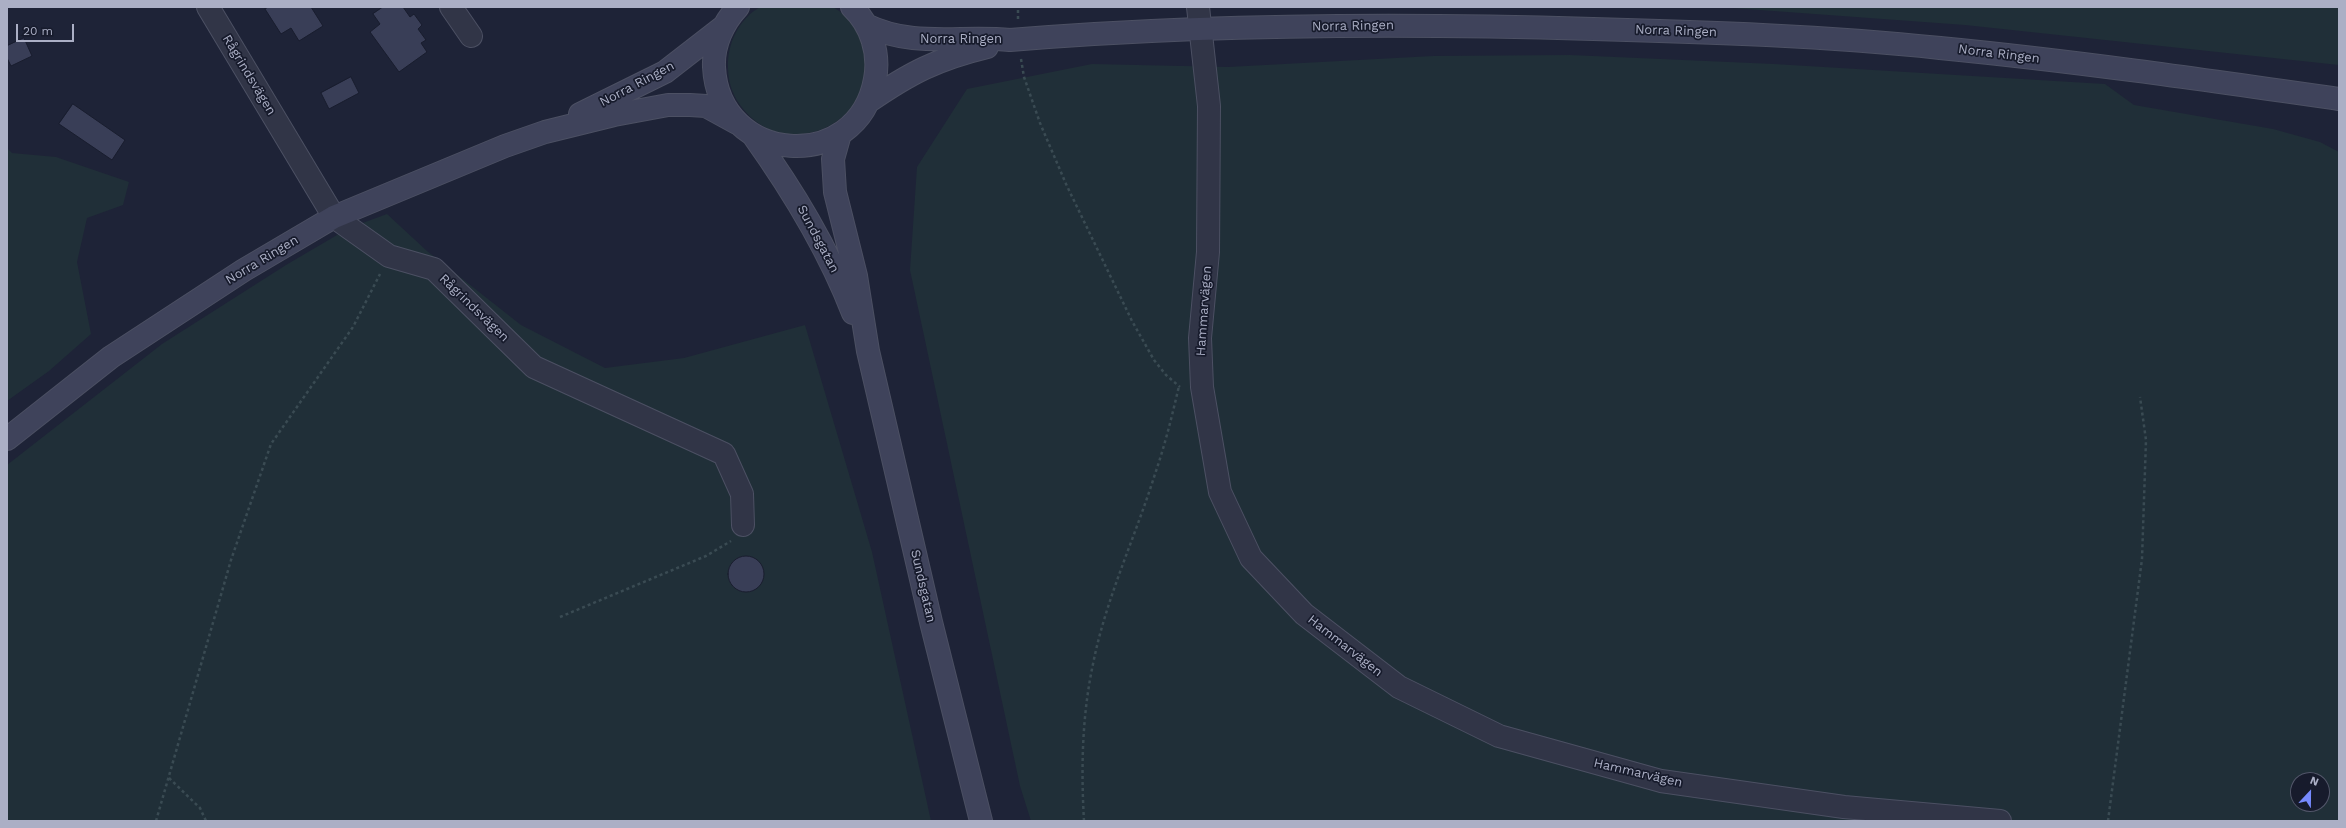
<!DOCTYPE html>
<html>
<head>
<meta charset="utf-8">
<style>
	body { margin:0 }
	#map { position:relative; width:2346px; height:828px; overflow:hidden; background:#1e2337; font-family:"Work Sans",sans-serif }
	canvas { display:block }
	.frame { position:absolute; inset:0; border:8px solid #abafc5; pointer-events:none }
	.north { position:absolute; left:2290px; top:772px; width:40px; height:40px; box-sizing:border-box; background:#171b2c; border:1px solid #525669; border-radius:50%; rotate:22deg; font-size:11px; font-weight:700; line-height:16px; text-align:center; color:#abafc5 }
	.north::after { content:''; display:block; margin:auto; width:14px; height:18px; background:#778afe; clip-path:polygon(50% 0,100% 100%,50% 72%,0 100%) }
	.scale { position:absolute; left:16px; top:24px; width:58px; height:18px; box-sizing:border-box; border:2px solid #abafc5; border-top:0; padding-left:5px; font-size:12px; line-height:14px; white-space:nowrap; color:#abafc5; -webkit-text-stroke:3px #171b2c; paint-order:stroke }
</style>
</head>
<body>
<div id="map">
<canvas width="2346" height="828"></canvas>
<div class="frame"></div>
<div class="north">N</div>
<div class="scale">20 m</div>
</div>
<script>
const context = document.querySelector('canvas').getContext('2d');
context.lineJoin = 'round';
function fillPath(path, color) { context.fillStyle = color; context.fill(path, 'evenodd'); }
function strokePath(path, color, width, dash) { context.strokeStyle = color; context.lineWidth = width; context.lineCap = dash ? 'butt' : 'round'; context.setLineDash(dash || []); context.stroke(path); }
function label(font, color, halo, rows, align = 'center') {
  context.font = font + ' "Work Sans",sans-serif'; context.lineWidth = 3.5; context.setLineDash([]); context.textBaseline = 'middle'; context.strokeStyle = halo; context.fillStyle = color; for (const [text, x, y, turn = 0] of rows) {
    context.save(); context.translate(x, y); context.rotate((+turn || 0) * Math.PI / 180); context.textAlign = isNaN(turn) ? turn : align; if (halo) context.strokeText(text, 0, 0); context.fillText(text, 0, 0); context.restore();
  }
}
fillPath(new Path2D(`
	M760 7H833C848 15 859 32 863 48 884 118 790 166 744 110 734 98 728 84 728 68 727 44 739 19 760 7Z
	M1719 7H2339V65L1965 25Z
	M1570 55 1774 64 2105 84 2134 105 2273 129 2320 142 2339 152V821H1031L1020 786 910 270 917 167 967 89 1092 64 1228 67 1433 56ZM2298 780H2322V804H2298Z
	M7 148 12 153 56 157 129 182 123 205 87 218 77 262 91 334 49 371 7 401Z
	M387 214 427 251 521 325 605 368 684 358 805 325 872 552 931 821H7V465L162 344 286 265 349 228Z`), '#202f38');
const building = new Path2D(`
	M269 7H311L323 26 299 41 291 28 281 34 265 9Z
	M383 7H403L410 17 414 14 422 25 418 29 426 40 421 43 427 52 399 72 370 32 380 24 373 14Z
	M24 38 32 56 11 66 7 58V46Z
	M351 77 359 93 329 109 321 93Z
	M73 104 125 140 112 160 59 124Z
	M728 574a18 18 0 1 1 36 0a18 18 0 1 1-36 0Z`);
fillPath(building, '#393e57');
strokePath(building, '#191d2e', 1);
const minor = new Path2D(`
	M208 7 334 217 389 256 434 269 534 367 724 454 742 494 743 525
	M451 7 471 36
	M1198 7 1209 106 1208 252 1200 338 1202 387 1220 492 1251 558 1304 614 1399 687 1499 736 1661 781 1844 807 2000 821`);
const secondary = new Path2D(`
	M738 7C723 23 713 45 714 67 719 165 858 175 875 79 880 53 871 25 852 7
	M866 25C913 48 960 35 1010 40 1204 24 1399 23 1593 29 1709 32 1825 36 1940 48 2074 61 2206 80 2339 99
	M868 102C910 73 937 59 987 47
	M580 114 665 72 723 27
	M840 134 833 159 835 192 856 276 868 351 931 622 981 821
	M753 135C793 191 828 248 853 313
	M7 439 111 357 244 270 334 217 505 146 545 132 614 115 668 105H690L706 106 737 123`);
strokePath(minor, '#4c5063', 24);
strokePath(secondary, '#4c5063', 24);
strokePath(new Path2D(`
	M1018 19V7
	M1021 59 1024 77 1040 123 1066 184 1132 321 1154 360 1166 375 1180 387
	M560 617 706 556 731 541
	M169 778 200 808 206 821
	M156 821 231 560 271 444 353 327 380 274
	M1084 821C1081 768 1082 716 1093 664 1106 598 1135 538 1155 474 1165 445 1172 416 1179 386
	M2108 821 2142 559 2146 440 2140 397`), '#3a4b53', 2.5, [3, 3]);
strokePath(minor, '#313547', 22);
strokePath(secondary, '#3f435b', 22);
label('13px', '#abafc5', '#171b2c', [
	["Norra Ringen",1353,26,-1],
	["Norra Ringen",1676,31,2],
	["Norra Ringen",961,39],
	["Norra Ringen",1999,54,7],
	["Rågrindsvägen",249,75,59],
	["Norra Ringen",637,84,-28],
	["Sundsgatan",818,239,62],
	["Norra Ringen",262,260,-31],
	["Rågrindsvägen",474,308,44],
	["Hammarvägen",1204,311,-86],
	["Sundsgatan",923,586,77],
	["Hammarvägen",1345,646,38],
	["Hammarvägen",1638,773,13]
]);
</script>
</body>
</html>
